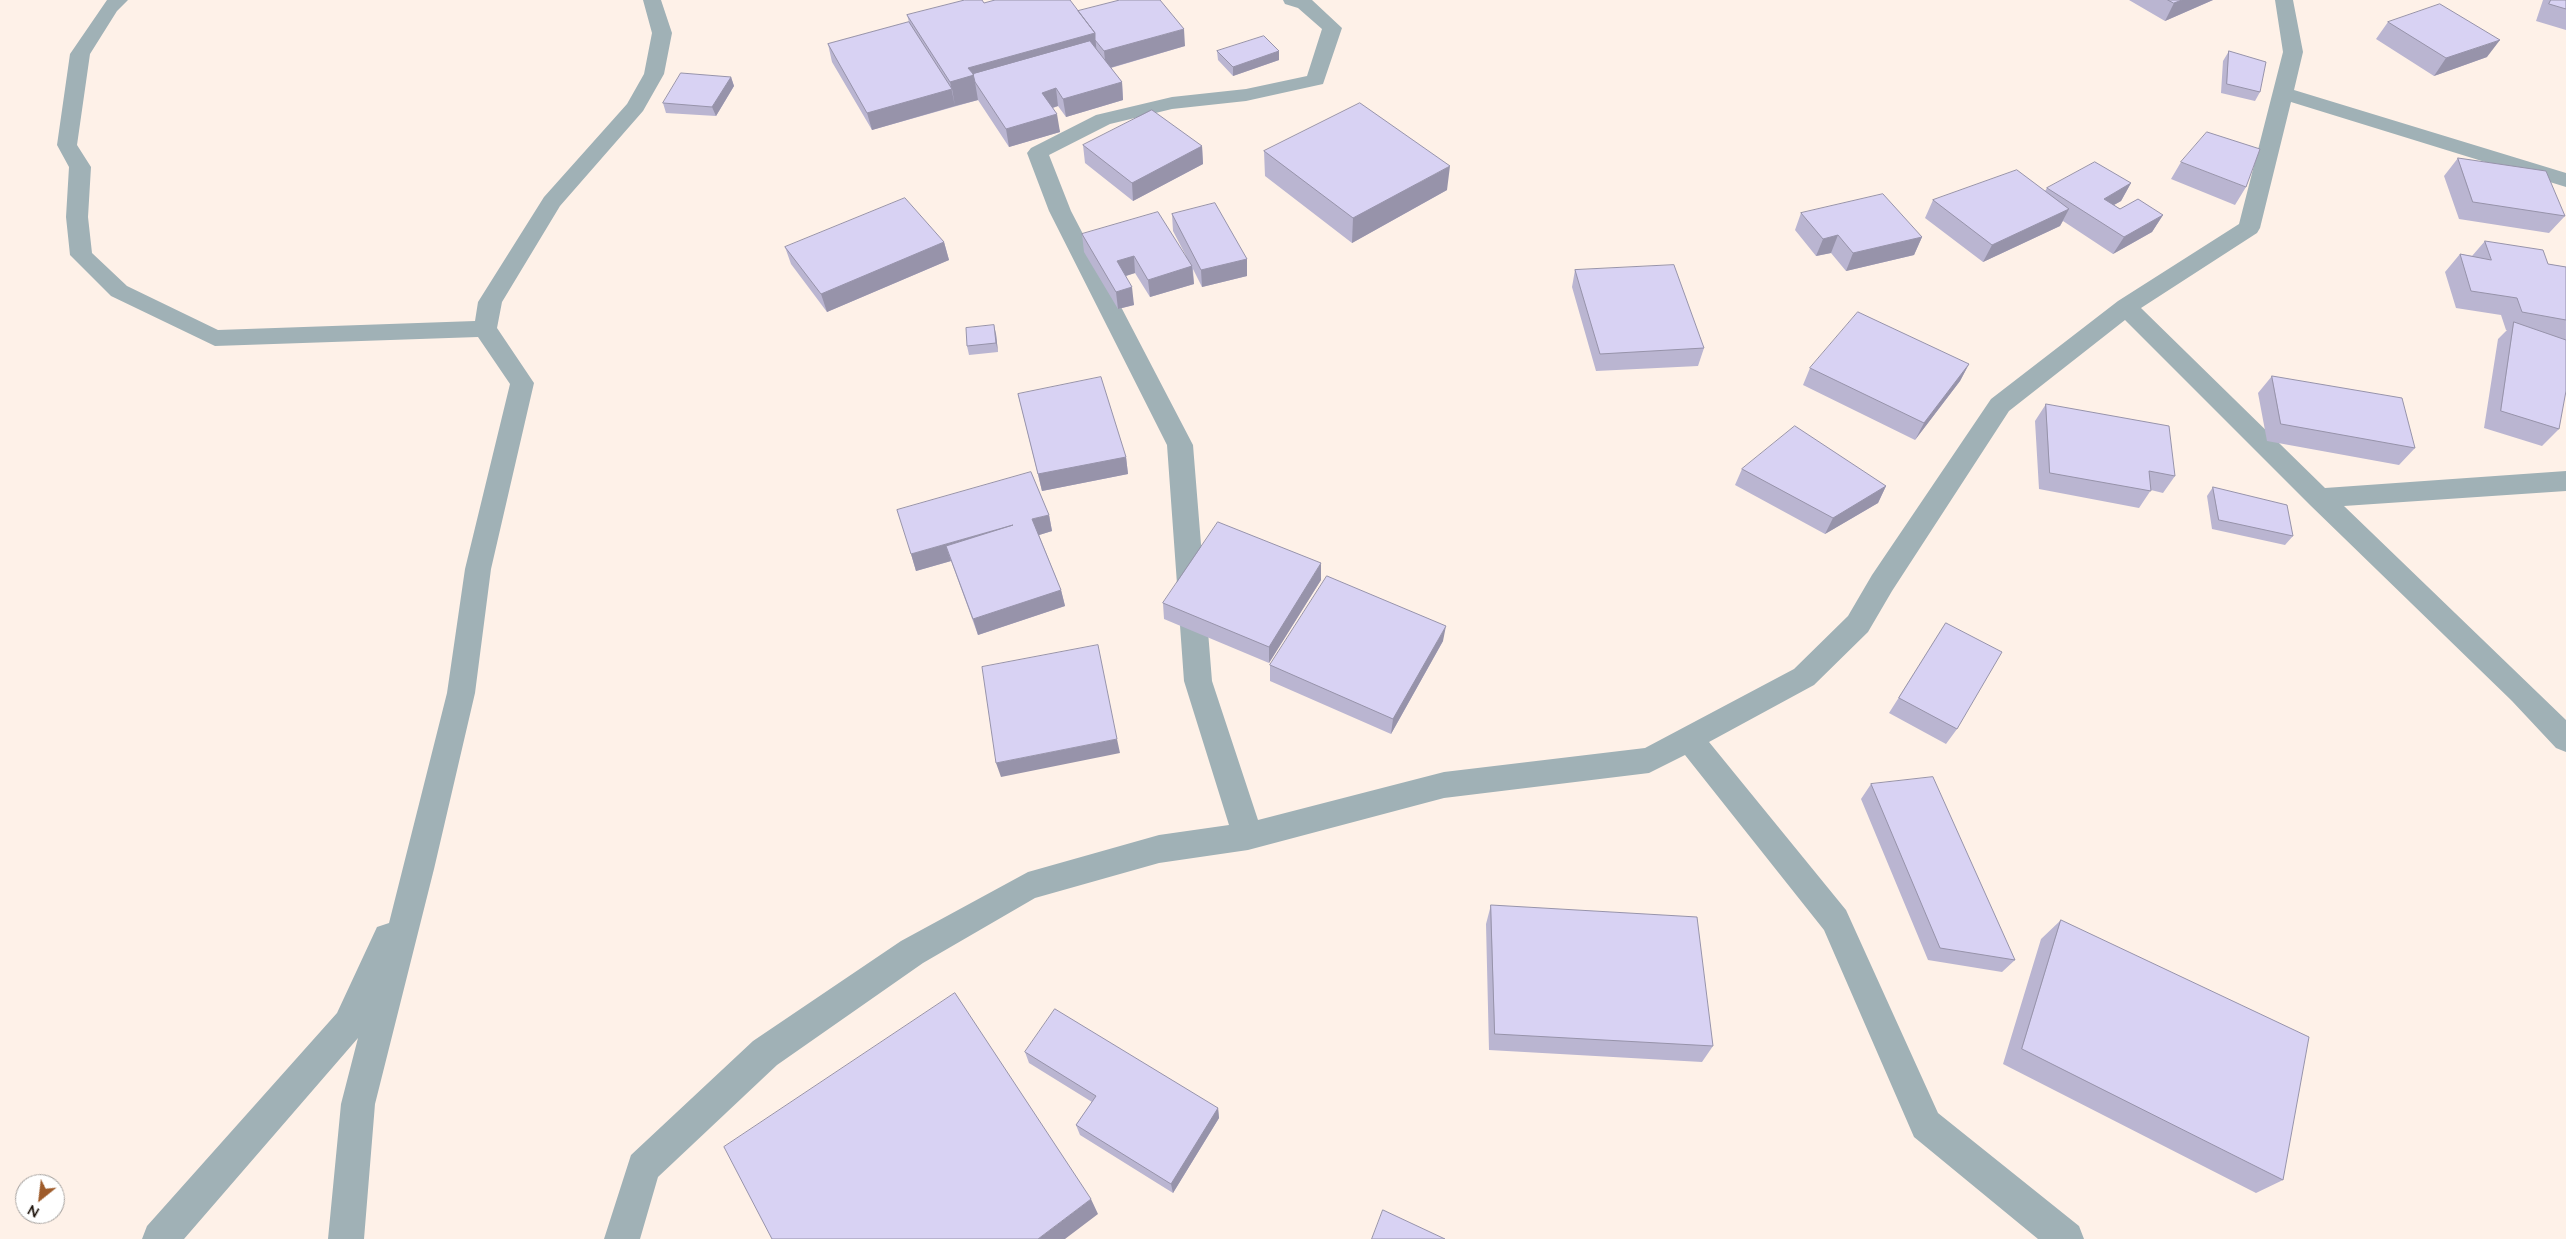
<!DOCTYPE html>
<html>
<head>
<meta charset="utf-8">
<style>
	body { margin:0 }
	#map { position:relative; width:2566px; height:1239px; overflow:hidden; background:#fef1e8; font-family:Lato,sans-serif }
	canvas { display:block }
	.north { position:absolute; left:15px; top:1174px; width:50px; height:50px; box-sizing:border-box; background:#fff; border:1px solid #a4a09d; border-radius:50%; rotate:209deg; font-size:14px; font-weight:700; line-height:20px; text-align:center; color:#1b1109 }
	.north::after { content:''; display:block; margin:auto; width:18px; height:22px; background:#9e5b2a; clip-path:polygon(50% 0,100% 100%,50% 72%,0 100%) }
</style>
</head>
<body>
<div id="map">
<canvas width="2566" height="1239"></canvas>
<div class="north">N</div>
</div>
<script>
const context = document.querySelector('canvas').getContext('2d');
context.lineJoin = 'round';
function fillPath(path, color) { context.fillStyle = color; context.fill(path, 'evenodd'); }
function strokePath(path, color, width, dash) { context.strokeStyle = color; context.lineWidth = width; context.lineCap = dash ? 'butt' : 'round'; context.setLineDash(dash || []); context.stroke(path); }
fillPath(new Path2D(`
	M107 0H128L117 11 90 54 77 145 91 167 88 217 92 253 127 286 218 330 475 321 478 302 544 197 627 104 644 74 652 33 643 0H661L672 33 664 74 643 111 560 206 502 302 497 328 534 383 491 569 475 693 434 869 375 1104 364 1239H328L341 1104 358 1038 184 1239H142L147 1226 337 1013 377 927 389 923 447 693 465 569 510 384 478 337 215 346 111 296 70 255 66 217 69 167 57 145 70 54Z
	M1283 0H1312L1342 28 1323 84 1246 101 1172 109 1110 124 1049 155 1071 211 1193 445 1212 681 1258 820 1444 772 1645 748 1794 669 1848 616 1872 575 1991 399 2118 301 2239 224 2283 52 2275 0H2293L2303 52 2294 90 2566 173V187L2291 102 2260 228 2257 233 2141 308 2325 488 2566 471V491L2344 506 2566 720V752L2556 748 2512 701 2310 505 2125 320 2009 411 1892 591 1868 632 1814 685 1709 742 1846 910 1938 1113 2079 1226 2084 1239H2038L1914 1137 1824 930 1685 755 1649 773 1444 798 1248 850 1159 863 1035 898 923 963 777 1065 658 1177 640 1239H604L631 1155 753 1041 901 941 1028 872 1159 835 1229 825 1184 681 1167 445 1049 211 1027 153 1031 148 1096 115 1172 97 1246 89 1307 76 1322 29 1298 8 1285 4Z`), '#a0b1b6');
fillPath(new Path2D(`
	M2129 0H2213L2165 21Z
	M2543 0H2566V30L2536 21Z
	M984 3 1078 11 1185 46 1111 68 1122 82 1123 100 1066 117 1058 106 1053 108 1060 132 1009 147 978 100 872 130 832 62 828 44 909 22 907 15Z
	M2388 22 2487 57 2434 76 2376 39Z
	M1217 51H1279V60L1233 76 1218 60Z
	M2229 51 2260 92 2255 101 2221 93 2223 61Z
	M731 77 734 86 716 116 666 113 663 103Z
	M1083 145 1202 146 1203 164 1133 201 1085 163Z
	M1264 151 1447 190 1352 243 1265 176Z
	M2458 158 2565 216 2549 233 2459 219 2444 176Z
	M2181 162 2246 187 2235 205 2171 179Z
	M2131 183 2121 201 2114 205 2120 209 2163 215 2152 232 2113 254 2063 221 2060 226 1983 262 1925 218 1933 200 2045 191 2047 188Z
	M1801 213 1922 237 1914 255 1846 271 1831 253 1816 256 1795 230Z
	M1172 214 1247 259V276L1202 287 1193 269 1194 284 1150 297 1135 273 1126 276 1134 305 1118 309 1084 252 1082 234 1186 256 1173 231Z
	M2485 241 2548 264 2566 267V340L2559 429 2542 446 2484 428 2498 339 2507 330H2506L2501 315 2456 308 2445 272 2460 254 2472 256Z
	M944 242 949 260 827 312 791 264 785 247Z
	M1575 270 1704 348 1698 366 1596 371 1572 287Z
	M996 334 998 352 969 355 967 346Z
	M1969 364 1960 381 1915 440 1803 385 1810 368Z
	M2272 376 2415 448 2399 465 2267 441 2258 393Z
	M1018 394 1126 457 1128 474 1042 491Z
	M2046 404 2175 476 2163 493 2151 490 2139 508 2039 489 2035 421Z
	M1742 469 1886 486 1878 503 1825 534 1735 485Z
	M2213 487 2293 536 2285 545 2212 529 2207 496Z
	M1049 515 1052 531 1039 535 1061 590 1065 606 978 635 951 561 916 571 911 554Z
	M1321 580 1269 663 1164 619 1163 603Z
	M1946 623 1957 729 1946 744 1889 713Z
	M1443 641 1391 734 1270 681V665Z
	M1871 784 2015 960 2002 972 1928 960 1861 799Z
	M1491 905 1713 1046 1702 1062 1489 1050 1486 924Z
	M2061 920 2283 1180 2256 1193 2003 1064 2041 939Z
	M1025 1052 1218 1108 1219 1118 1173 1193 1080 1135 1076 1125 1092 1102 1029 1063Z`), '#bab5d1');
fillPath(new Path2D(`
	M2182 0H2213L2165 21 2174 3Z
	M1184 29 1185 46 1106 69 1104 51Z
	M1095 33 1097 57 975 82 978 100 955 106 950 82 968 68Z
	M2500 40 2487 57 2434 76 2446 58Z
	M1279 51V60L1233 76V67Z
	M731 77 734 86 716 116 712 107Z
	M1122 82 1123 100 1066 117 1063 99Z
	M1056 88 1058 106 1045 110 1042 93Z
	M952 89 955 106 872 130 867 113Z
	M1057 114 1060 132 1009 147 1006 129Z
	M1202 146 1203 164 1133 201 1132 183Z
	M1450 166 1447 190 1352 243 1353 218Z
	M2131 183 2121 201 2094 216 2104 199Z
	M2069 209 2060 226 1983 262 1992 245Z
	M2163 215 2152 232 2113 254 2124 237Z
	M1838 235 1831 253 1816 256 1823 239Z
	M1922 237 1914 255 1846 271 1853 253Z
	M944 242 949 260 827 312 821 294Z
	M1134 256 1135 273 1119 278 1117 261Z
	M1247 259V276L1202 287 1201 270Z
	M1192 266 1194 284 1150 297 1148 280Z
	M1132 287 1134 305 1118 309 1116 292Z
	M994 325 996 334 998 352 996 343Z
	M1969 364 1960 381 1915 440 1924 423Z
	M1126 457 1128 474 1042 491 1038 474Z
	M1886 486 1878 503 1825 534 1833 518Z
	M1049 515 1052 531 1036 536 1032 519Z
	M1013 525 946 546 951 561 916 571 911 554Z
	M1321 563V580L1269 663V647Z
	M1061 590 1065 606 978 635 973 619Z
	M1446 626 1443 641 1391 734 1393 719Z
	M1117 739 1120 753 1001 777 996 763Z
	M1218 1108 1219 1118 1173 1193 1171 1184Z
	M1091 1199 1098 1214 1065 1239H1038Z`), '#9793aa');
const building = new Path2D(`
	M965 0H982L984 3 995 0H1070L1095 33 968 68 974 75 950 82 907 15Z
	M1120 0H1160L1184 29 1104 51 1095 40V33L1078 11Z
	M2168 0H2182L2174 3Z
	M2551 0H2566V9L2549 4Z
	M2440 4 2500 40 2446 58 2388 22Z
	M909 22 952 89 867 113 828 44Z
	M1264 36 1279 51 1233 67 1217 51Z
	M1090 41 1122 82 1063 99 1056 88 1042 93 1057 114 1006 129 975 82 973 74Z
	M2229 51 2266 62 2260 92 2227 84Z
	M681 73 731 77 712 107 663 103Z
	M1360 103 1450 166 1353 218 1264 151Z
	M1152 110 1202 146 1132 183 1083 145Z
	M2207 132 2260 149 2246 187 2181 162Z
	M2458 158 2546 171 2565 216 2473 202Z
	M2095 162 2131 183 2104 199 2120 209 2138 199 2163 215 2124 237 2047 188Z
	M2017 170 2069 209 1992 245 1933 200Z
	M1883 194 1922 237 1853 253 1838 235 1823 239 1801 213Z
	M905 198 944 242 821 294 785 247Z
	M1215 203 1247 259 1201 270 1172 214Z
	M1158 212 1192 266 1148 280 1134 256 1117 261 1132 287 1116 292 1082 234Z
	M2485 241 2543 250 2548 264 2566 267V320L2522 312 2517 298 2471 291 2460 254 2491 260Z
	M1674 265 1704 348 1600 354 1575 270Z
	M1858 312 1969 364 1924 423 1810 368Z
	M2514 322 2566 340V391L2559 429 2501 411Z
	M994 325 996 343 967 346 966 328Z
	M2272 376 2402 398 2415 448 2281 424Z
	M1101 377 1126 457 1038 474 1018 394Z
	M2046 404 2169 426 2175 476 2149 471 2151 491 2050 473Z
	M1795 426 1886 486 1833 518 1742 469Z
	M1031 472 1049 515 1032 519 1061 590 973 619 946 546 1013 525 911 554 897 510Z
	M2213 487 2287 505 2293 536 2219 520Z
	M1218 522 1321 563 1269 647 1163 603Z
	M1327 576 1446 626 1393 719 1270 665Z
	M1946 623 2002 652 1957 729 1899 698Z
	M1098 645 1117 739 996 763 982 667Z
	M1933 777 2015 960 1940 948 1871 784Z
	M1491 905 1697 917 1713 1046 1495 1034Z
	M2061 920 2309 1037 2283 1180 2022 1049Z
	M955 993 1091 1199 1038 1239H772L724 1147Z
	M1055 1009 1218 1108 1171 1184 1076 1125 1096 1096 1025 1052Z
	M1383 1210 1445 1239H1372Z`);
fillPath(building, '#d8d2f3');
strokePath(building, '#9793aa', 1);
</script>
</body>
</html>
